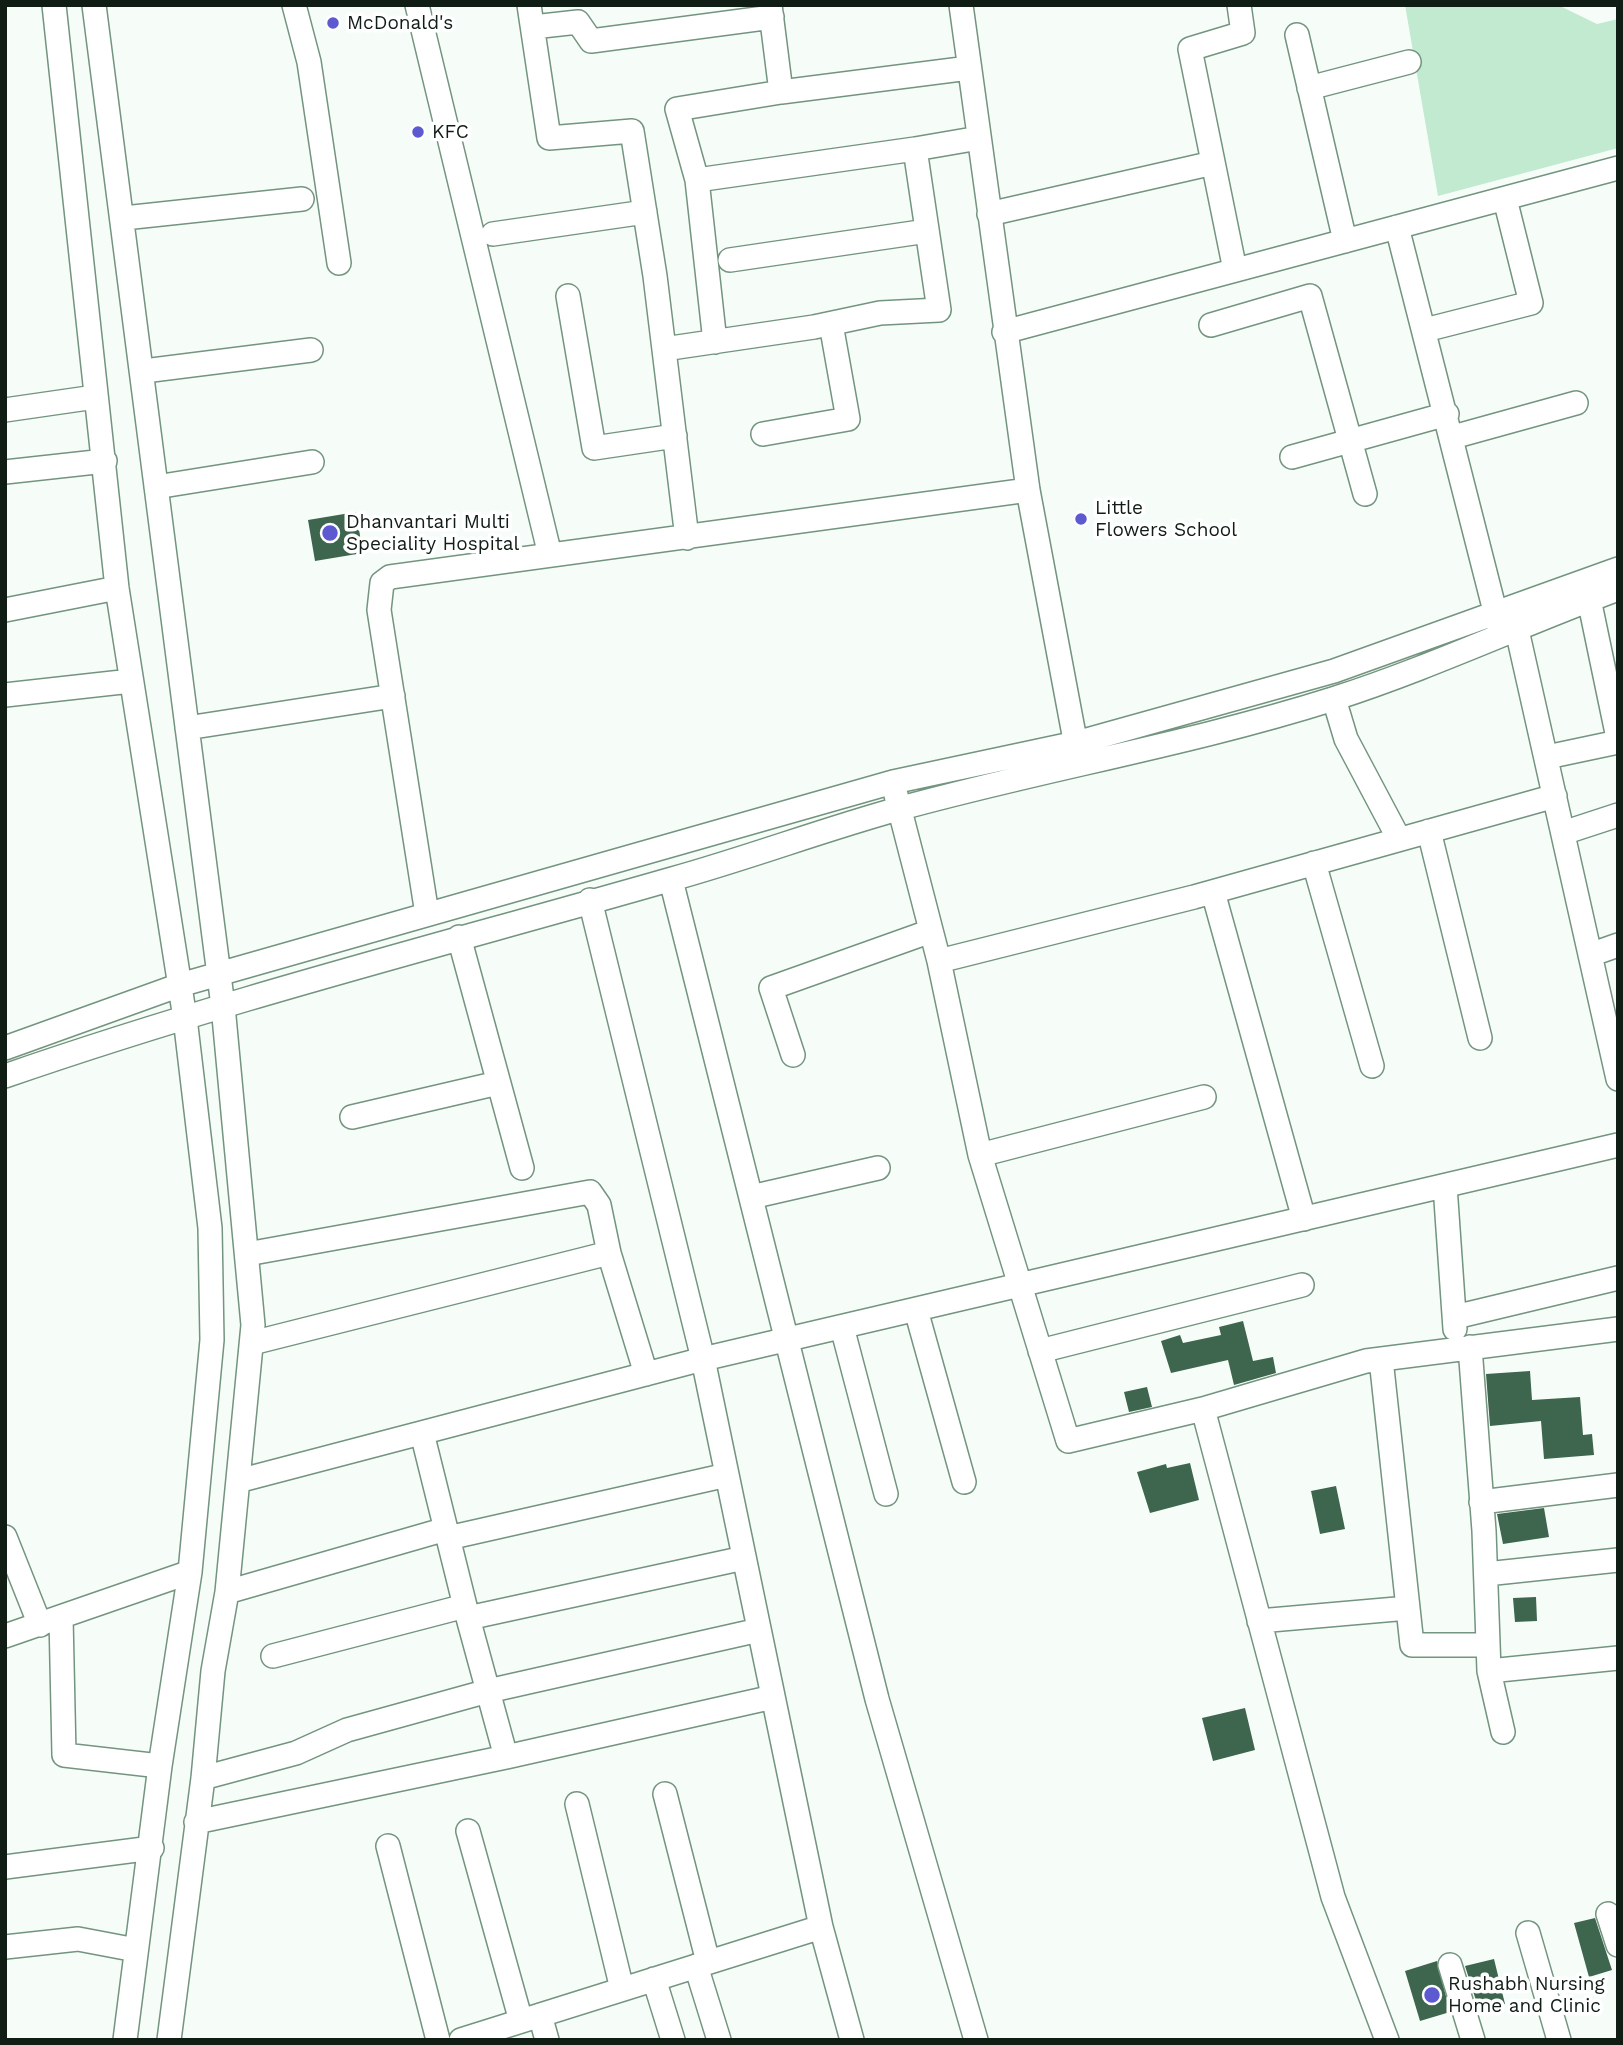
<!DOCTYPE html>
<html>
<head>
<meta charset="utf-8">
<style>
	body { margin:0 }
	#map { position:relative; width:1623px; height:2045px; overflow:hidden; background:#f6fdf8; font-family:"Work Sans",sans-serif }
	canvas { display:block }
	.frame { position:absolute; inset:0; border:7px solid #101d15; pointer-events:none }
</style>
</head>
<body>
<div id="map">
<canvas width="1623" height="2045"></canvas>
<div class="frame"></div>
</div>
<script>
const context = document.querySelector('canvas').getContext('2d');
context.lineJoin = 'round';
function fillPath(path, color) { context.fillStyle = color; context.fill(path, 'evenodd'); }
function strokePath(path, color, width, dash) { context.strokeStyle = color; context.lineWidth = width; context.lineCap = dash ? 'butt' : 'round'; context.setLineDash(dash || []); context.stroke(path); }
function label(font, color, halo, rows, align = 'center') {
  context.font = font + ' "Work Sans",sans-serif'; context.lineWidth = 7; context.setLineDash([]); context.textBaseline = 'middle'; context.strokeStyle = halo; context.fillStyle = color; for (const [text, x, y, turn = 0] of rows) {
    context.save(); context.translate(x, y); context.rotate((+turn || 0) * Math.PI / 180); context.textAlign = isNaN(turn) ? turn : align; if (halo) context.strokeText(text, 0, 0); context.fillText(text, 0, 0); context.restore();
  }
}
fillPath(new Path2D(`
	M1405 5H1558L1597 24 1618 19V148L1438 196Z`), '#c2ead0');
fillPath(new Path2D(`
	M356 512 363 553 315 561 308 520Z
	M1243 1321 1253 1361 1273 1357 1276 1373 1234 1385 1228 1360 1171 1373 1161 1341 1180 1335 1183 1343 1221 1335 1219 1327Z
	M1530 1371 1532 1400 1580 1397 1583 1435 1592 1434 1594 1455 1544 1459 1541 1421 1490 1426 1486 1374Z
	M1147 1387 1152 1407 1129 1412 1124 1392Z
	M1190 1463 1199 1500 1150 1513 1137 1472 1166 1464 1167 1468Z
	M1336 1486 1345 1529 1320 1534 1311 1491Z
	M1544 1508 1549 1537 1503 1544 1497 1514Z
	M1536 1597 1537 1621 1515 1622 1513 1598Z
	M1245 1708 1255 1750 1213 1761 1202 1718Z
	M1595 1918 1612 1970 1589 1977 1574 1923Z
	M1494 1959 1505 2004 1479 2010 1465 1966Z
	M1437 1961 1450 2012 1420 2021 1405 1971Z`), '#3e654d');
const minor = new Path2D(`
	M54 5 117 588 185 1018 210 1228 212 1340 190 1572 160 1766 125 2040
	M94 5 223 1006 253 1325 227 1592 213 1671 203 1778 169 2040
	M294 5 309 62 339 263
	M417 5 550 555
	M529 5 549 138 632 131 655 276 687 538
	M961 5 1028 490 1078 756
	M533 27 578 22 591 41 772 17
	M1297 35 1345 241
	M1309 88 1409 62
	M781 92 969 68
	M697 180 915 149
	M989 214 1213 163
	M124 218 302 199
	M1397 227 1499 627
	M493 234 645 212
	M730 260 927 231
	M1235 270 1190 49 1243 33 1239 5
	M568 296 594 448 675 436
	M1211 325 1310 296 1365 494
	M1425 330 1531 303 1505 199
	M1004 332 1618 168
	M715 342 697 180 677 109 781 92 770 5
	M664 349 814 327 880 313 939 310 915 149 979 138
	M144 371 311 350
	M5 410 95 397
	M763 434 848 419 831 324
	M1453 437 1576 403
	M1292 457 1447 414
	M5 472 105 461
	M156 487 312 462
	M1589 599 1618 738
	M5 610 117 588
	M1517 630 1618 1079
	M5 695 131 681
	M1334 699 1346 739 1399 839
	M187 728 393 696
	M1547 757 1618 742
	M896 795 939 961 980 1155 1068 1441 1203 1409
	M1429 831 1480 1038
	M1563 833 1618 815
	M1314 863 1372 1066
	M671 880 877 1699 976 2040
	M1213 892 1304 1219
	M590 900 703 1359 821 1927 852 2040
	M427 914 379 610 382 583 390 577 1028 490
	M459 937 522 1168
	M1590 955 1618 945
	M939 961 1194 897 1555 796
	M5 1048 180 985 893 782 1076 743 1334 671 1618 569
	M793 1055 771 988 931 931
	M5 1076C224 1000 449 943 672 879 748 858 822 830 898 809 1042 769 1191 744 1333 699 1430 668 1523 624 1618 589
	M352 1117 498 1083
	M980 1155 1204 1097
	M1445 1186 1455 1329
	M751 1197 878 1168
	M247 1254 590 1192 599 1205 609 1253 646 1374
	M916 1310 964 1482
	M1455 1317 1618 1278
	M842 1327 886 1494
	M252 1343 609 1253
	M1470 1347 1484 1531 1489 1671 1618 1658
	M1040 1351 1302 1285
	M1381 1359 1412 1645H1488
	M422 1433 468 1618 744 1558
	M238 1481 703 1359 1618 1145
	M1481 1502 1618 1485
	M5 1537 40 1625
	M448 1538 727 1475
	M1486 1574 1618 1560
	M227 1592 446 1529
	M61 1617 64 1755 160 1766
	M1259 1621 1408 1608
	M5 1636 190 1572
	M273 1656 465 1606
	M1489 1671 1503 1732
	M506 1757 773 1697
	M203 1778 296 1753 347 1730 488 1691 759 1630
	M665 1794 708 1962
	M577 1804 622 1989
	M196 1822 506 1757 468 1618
	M468 1831 521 2021
	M388 1846 438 2040
	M5 1867 152 1848
	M1608 1914 1618 1945
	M1528 1933 1559 2040
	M5 1947 78 1939 136 1950
	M1450 1965 1473 2040
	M696 1966 719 2040
	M654 1979 673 2040
	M540 2015 547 2040
	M461 2040 821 1927
	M1387 2040 1333 1897 1203 1409 1366 1361 1618 1329`);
strokePath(minor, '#73947f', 26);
strokePath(minor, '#fff', 23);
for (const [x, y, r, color] of [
	[333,23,7,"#5c59d1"],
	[418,132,7,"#5c59d1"],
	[1081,519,7,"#5c59d1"],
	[330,533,9,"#5c59d1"],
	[1432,1995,9,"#5c59d1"]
]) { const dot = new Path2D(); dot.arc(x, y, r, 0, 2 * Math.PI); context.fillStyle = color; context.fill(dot); strokePath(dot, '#fff', 2.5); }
label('19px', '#101d15', '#fff', [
	["McDonald's",347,23],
	["KFC",432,132],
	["Little",1095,508],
	["Flowers School",1095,530],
	["Dhanvantari Multi",346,522],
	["Speciality Hospital",346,544],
	["Rushabh Nursing",1448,1984],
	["Home and Clinic",1448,2006]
], 'left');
</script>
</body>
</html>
